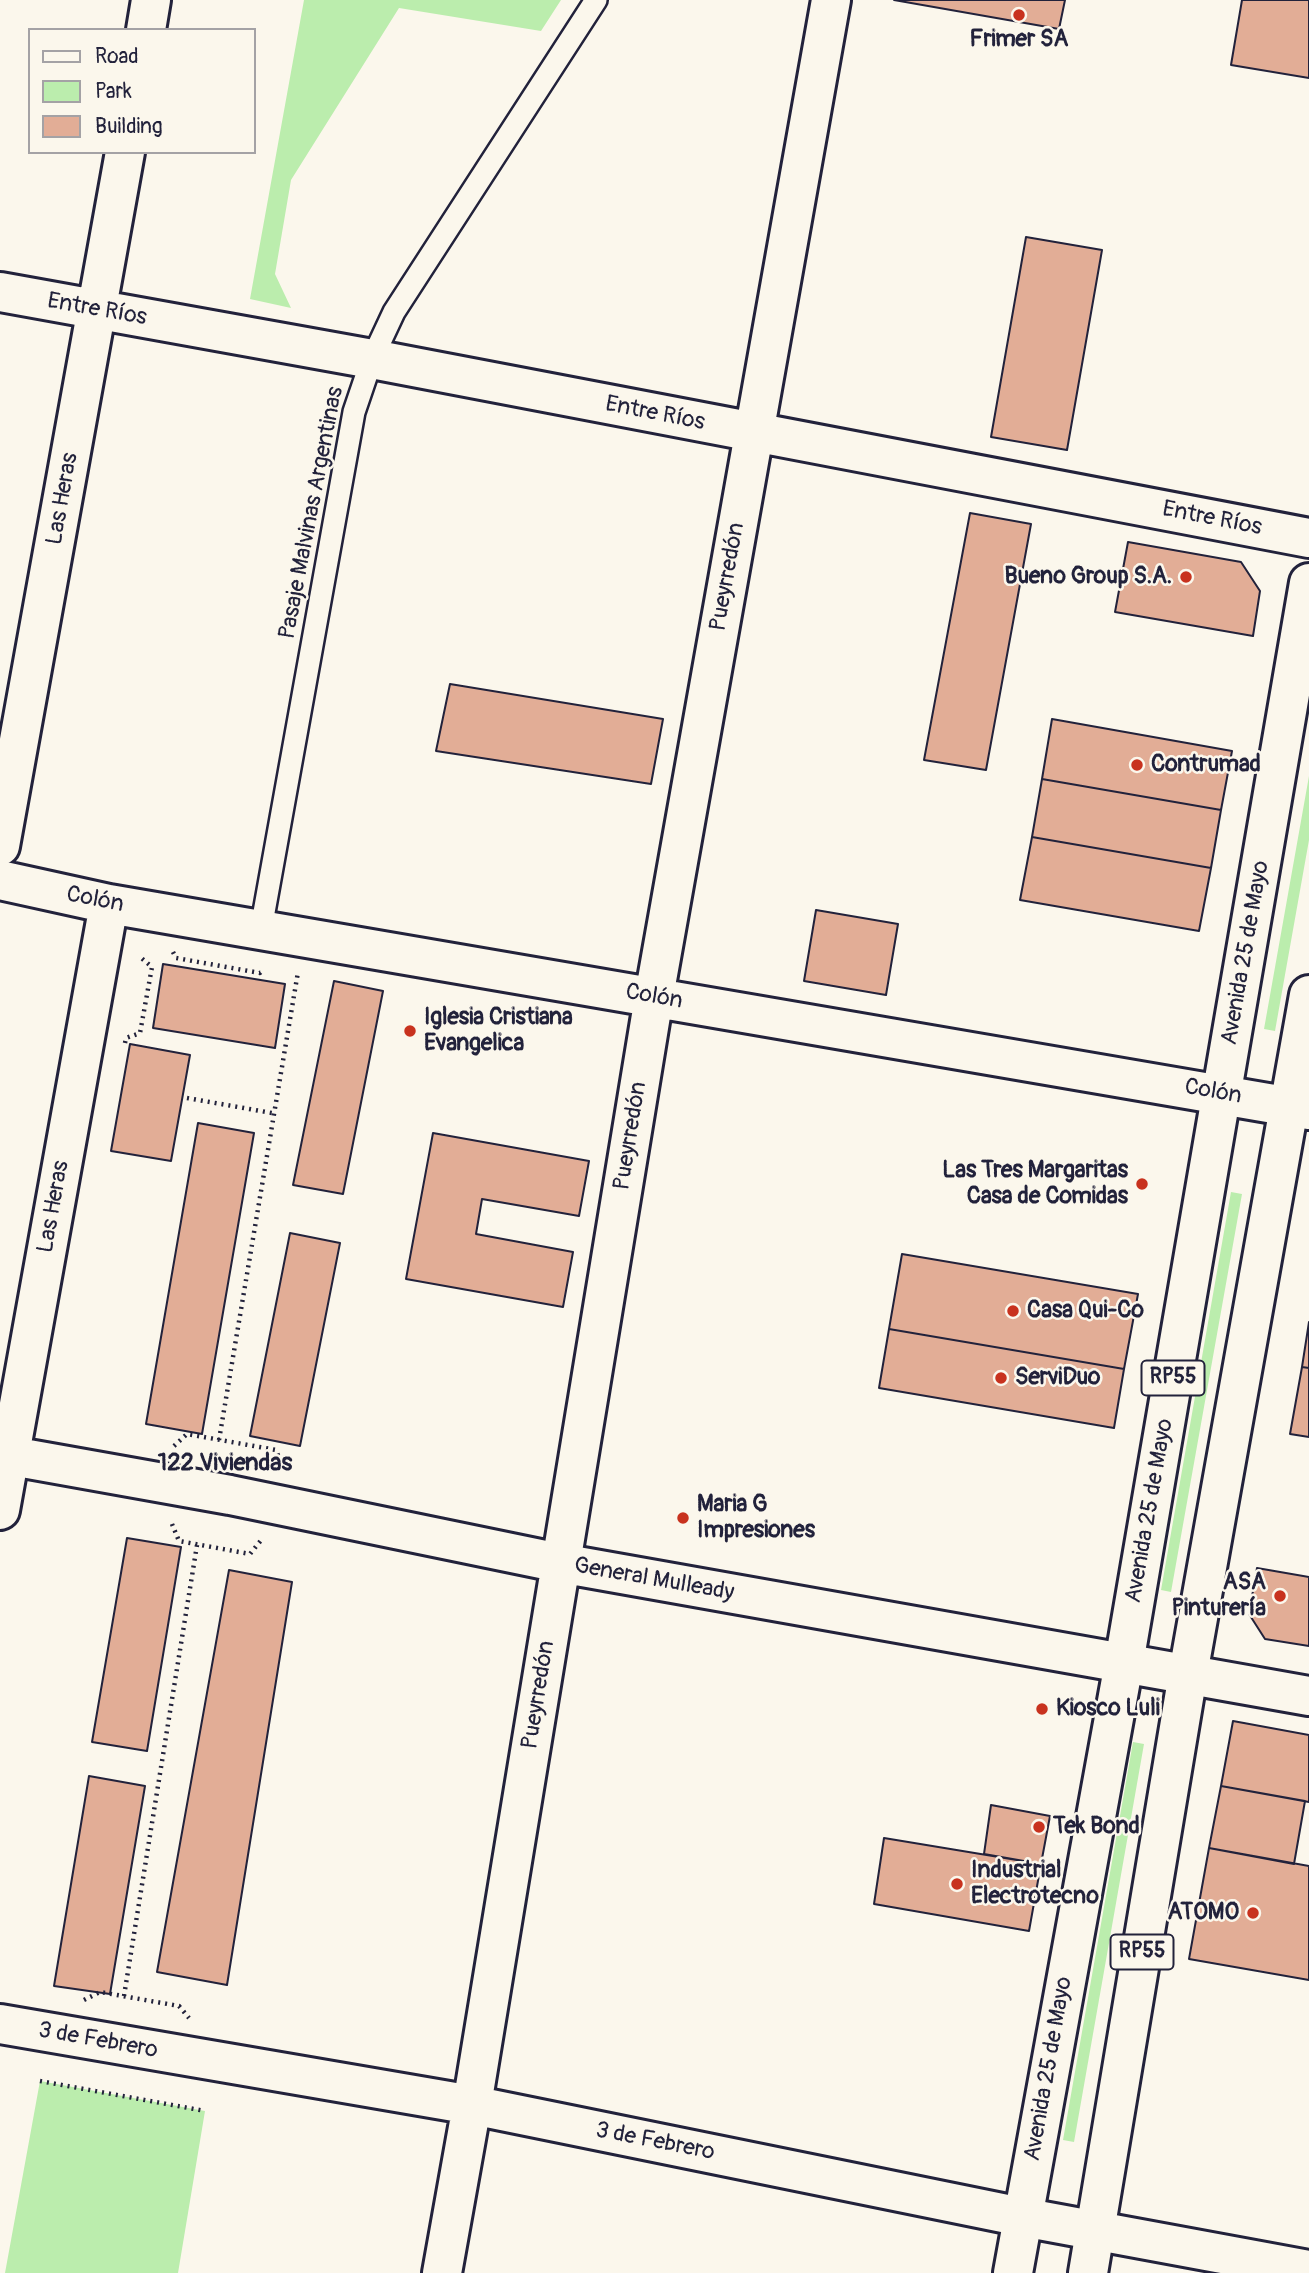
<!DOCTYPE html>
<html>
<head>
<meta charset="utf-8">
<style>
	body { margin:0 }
	#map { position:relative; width:1309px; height:2273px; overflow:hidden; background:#fbf7ec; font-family:Pangolin,sans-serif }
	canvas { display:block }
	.legend { position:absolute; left:28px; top:28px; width:228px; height:126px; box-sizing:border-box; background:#fbf7ec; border:2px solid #a4a2a5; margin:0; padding:9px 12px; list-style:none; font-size:21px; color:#22223b }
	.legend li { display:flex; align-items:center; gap:14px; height:35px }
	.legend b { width:35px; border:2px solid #a4a2a5 }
</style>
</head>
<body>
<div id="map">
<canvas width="1309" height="2273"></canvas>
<ul class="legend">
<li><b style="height:9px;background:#fbf7ec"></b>Road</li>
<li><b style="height:19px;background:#bbedad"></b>Park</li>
<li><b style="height:19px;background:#e2ad96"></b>Building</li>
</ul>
</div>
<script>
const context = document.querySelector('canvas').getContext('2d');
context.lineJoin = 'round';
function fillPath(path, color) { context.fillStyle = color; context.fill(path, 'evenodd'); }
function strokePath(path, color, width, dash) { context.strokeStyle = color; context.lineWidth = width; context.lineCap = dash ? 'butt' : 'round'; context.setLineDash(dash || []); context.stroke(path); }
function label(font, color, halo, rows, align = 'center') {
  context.font = font + ' Pangolin,sans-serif'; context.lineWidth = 5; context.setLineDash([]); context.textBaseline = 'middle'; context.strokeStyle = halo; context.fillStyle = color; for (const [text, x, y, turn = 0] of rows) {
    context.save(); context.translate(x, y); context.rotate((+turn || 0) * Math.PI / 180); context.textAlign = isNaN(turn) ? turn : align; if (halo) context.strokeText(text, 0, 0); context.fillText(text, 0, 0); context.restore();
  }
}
fillPath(new Path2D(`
	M304 0H561L541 31 399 8 291 180 275 274 291 308 250 299Z
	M1309 776V840L1275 1031 1264 1029Z
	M1231 1192 1242 1194 1171 1592 1161 1590Z
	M1133 1742 1144 1744 1074 2142 1063 2140Z
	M40 2081 205 2111 178 2273H5Z`), '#bbedad');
const building = new Path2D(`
	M894 0H1065L1059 29Z
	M1242 0H1309V78L1231 65Z
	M1026 237 1102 250 1067 450 991 437Z
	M970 513 1031 524 986 770 924 760Z
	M1128 542 1241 562 1260 591 1253 636 1115 612Z
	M450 684 663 719 651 784 436 751Z
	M1052 719 1232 751 1221 810 1042 779Z
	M1042 779 1221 810 1211 868 1032 837Z
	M1032 837 1211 868 1199 931 1020 900Z
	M816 910 898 924 886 995 804 981Z
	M163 964 285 984 275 1048 153 1028Z
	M334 981 383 991 343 1194 293 1185Z
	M130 1044 190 1055 171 1161 111 1151Z
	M198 1123 254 1133 202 1434 146 1424Z
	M433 1133 589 1161 579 1216 482 1199 476 1234 573 1252 563 1307 406 1279Z
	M290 1233 340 1243 300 1446 250 1436Z
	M902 1254 1138 1294 1124 1369 889 1329Z
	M1309 1322V1368L1302 1367Z
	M889 1329 1124 1369 1114 1428 879 1388Z
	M1302 1367 1309 1368V1437L1290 1434Z
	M127 1538 181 1547 147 1751 92 1742Z
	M1257 1568 1309 1577V1646L1265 1639 1249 1614Z
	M229 1570 292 1582 227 1985 157 1972Z
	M1233 1721 1309 1735V1802L1221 1786Z
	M89 1776 145 1786 110 1994 54 1986Z
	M1221 1786 1305 1801 1294 1864 1209 1848Z
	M991 1805 1050 1816 1041 1864 984 1854Z
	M884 1838 1041 1864 1029 1931 874 1904Z
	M1209 1848 1309 1866V1980L1189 1959Z`);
fillPath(building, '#e2ad96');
strokePath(building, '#22223b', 2);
const lane = new Path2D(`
	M261 929 354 412 372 359 394 312 596 0`);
const street = new Path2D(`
	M146 30 151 0
	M0 292 372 359 1309 538
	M0 846 125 152
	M0 880 109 904 1309 1110
	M0 1454 230 1495 560 1563 1309 1696
	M0 1510 109 904
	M0 2024 472 2105 1022 2217 1309 2270
	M442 2273 472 2105 654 997 831 0`);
const primary = new Path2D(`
	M1013 2273 1124 1663 1309 583
	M1088 2273 1188 1674 1309 995`);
strokePath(lane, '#22223b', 26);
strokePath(street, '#22223b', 44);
strokePath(primary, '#22223b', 44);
strokePath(new Path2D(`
	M173 952 176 958 260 973 263 970
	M125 1043 126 1038 140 1033 152 967 139 956
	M187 1098 272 1113
	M219 1440 298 972
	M174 1446 187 1434 276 1450 282 1466
	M172 1524 179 1541 250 1554 262 1539
	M124 1996 197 1545
	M84 2000 100 1992 179 2006 189 2018
	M40 2081 205 2111`), '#22223b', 4.5, [2, 5]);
strokePath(lane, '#fbf7ec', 21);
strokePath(street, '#fbf7ec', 38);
strokePath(primary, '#fbf7ec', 38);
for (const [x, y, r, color] of [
	[1019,15,7,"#c8321e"],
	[1186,577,7,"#c8321e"],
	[1137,765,7,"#c8321e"],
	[410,1031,7,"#c8321e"],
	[1142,1184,7,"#c8321e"],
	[1013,1311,7,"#c8321e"],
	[1001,1378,7,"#c8321e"],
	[683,1518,7,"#c8321e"],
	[1280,1596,7,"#c8321e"],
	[1042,1709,7,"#c8321e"],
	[1039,1827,7,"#c8321e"],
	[957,1884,7,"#c8321e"],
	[1253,1913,7,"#c8321e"]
]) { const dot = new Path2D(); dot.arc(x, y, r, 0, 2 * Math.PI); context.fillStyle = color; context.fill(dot); strokePath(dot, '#fbf7ec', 2.5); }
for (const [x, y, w] of [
	[1173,1378,63],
	[1142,1952,63]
]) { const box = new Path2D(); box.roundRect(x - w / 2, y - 17.5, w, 35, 5); context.fillStyle = '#fbf7ec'; context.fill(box); strokePath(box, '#22223b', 2); }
label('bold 21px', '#22223b', null, [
	["RP55",1173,1378],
	["RP55",1142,1952]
]);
label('bold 23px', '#22223b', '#fbf7ec', [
	["Frimer SA",1019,40,"center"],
	["Bueno Group S.A.",1172,577,"right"],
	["Contrumad",1151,765],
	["Iglesia Cristiana",424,1018],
	["Evangelica",424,1044],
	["Las Tres Margaritas",1128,1171,"right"],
	["Casa de Comidas",1128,1197,"right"],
	["Casa Qui-Co",1027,1311],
	["ServiDuo",1015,1378],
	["Maria G",697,1505],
	["Impresiones",697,1531],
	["ASA",1266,1583,"right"],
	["Pinturería",1266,1609,"right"],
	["Kiosco Luli",1056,1709],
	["Tek Bond",1053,1827],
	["Industrial",971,1871],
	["Electrotecno",971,1897],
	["ATOMO",1239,1913,"right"]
], 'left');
label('23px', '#22223b', '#fbf7ec', [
	["Entre Ríos",97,310,10],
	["Entre Ríos",655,414,11],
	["Las Heras",63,499,-80],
	["Pasaje Malvinas Argentinas",312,513,-79],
	["Entre Ríos",1212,519,11],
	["Pueyrredón",728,577,-80],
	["Colón",95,900,11],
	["Avenida 25 de Mayo",1246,953,-80],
	["Colón",654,997,10],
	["Colón",1213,1092,10],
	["Pueyrredón",631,1136,-81],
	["Las Heras",54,1207,-80],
	["Avenida 25 de Mayo",1150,1511,-80],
	["General Mulleady",654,1580,10],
	["Pueyrredón",539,1695,-81],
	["3 de Febrero",98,2041,10],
	["Avenida 25 de Mayo",1049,2069,-80],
	["3 de Febrero",655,2142,11]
]);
label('bold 24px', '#22223b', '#fbf7ec', [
	["122 Viviendas",225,1464]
]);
</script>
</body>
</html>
